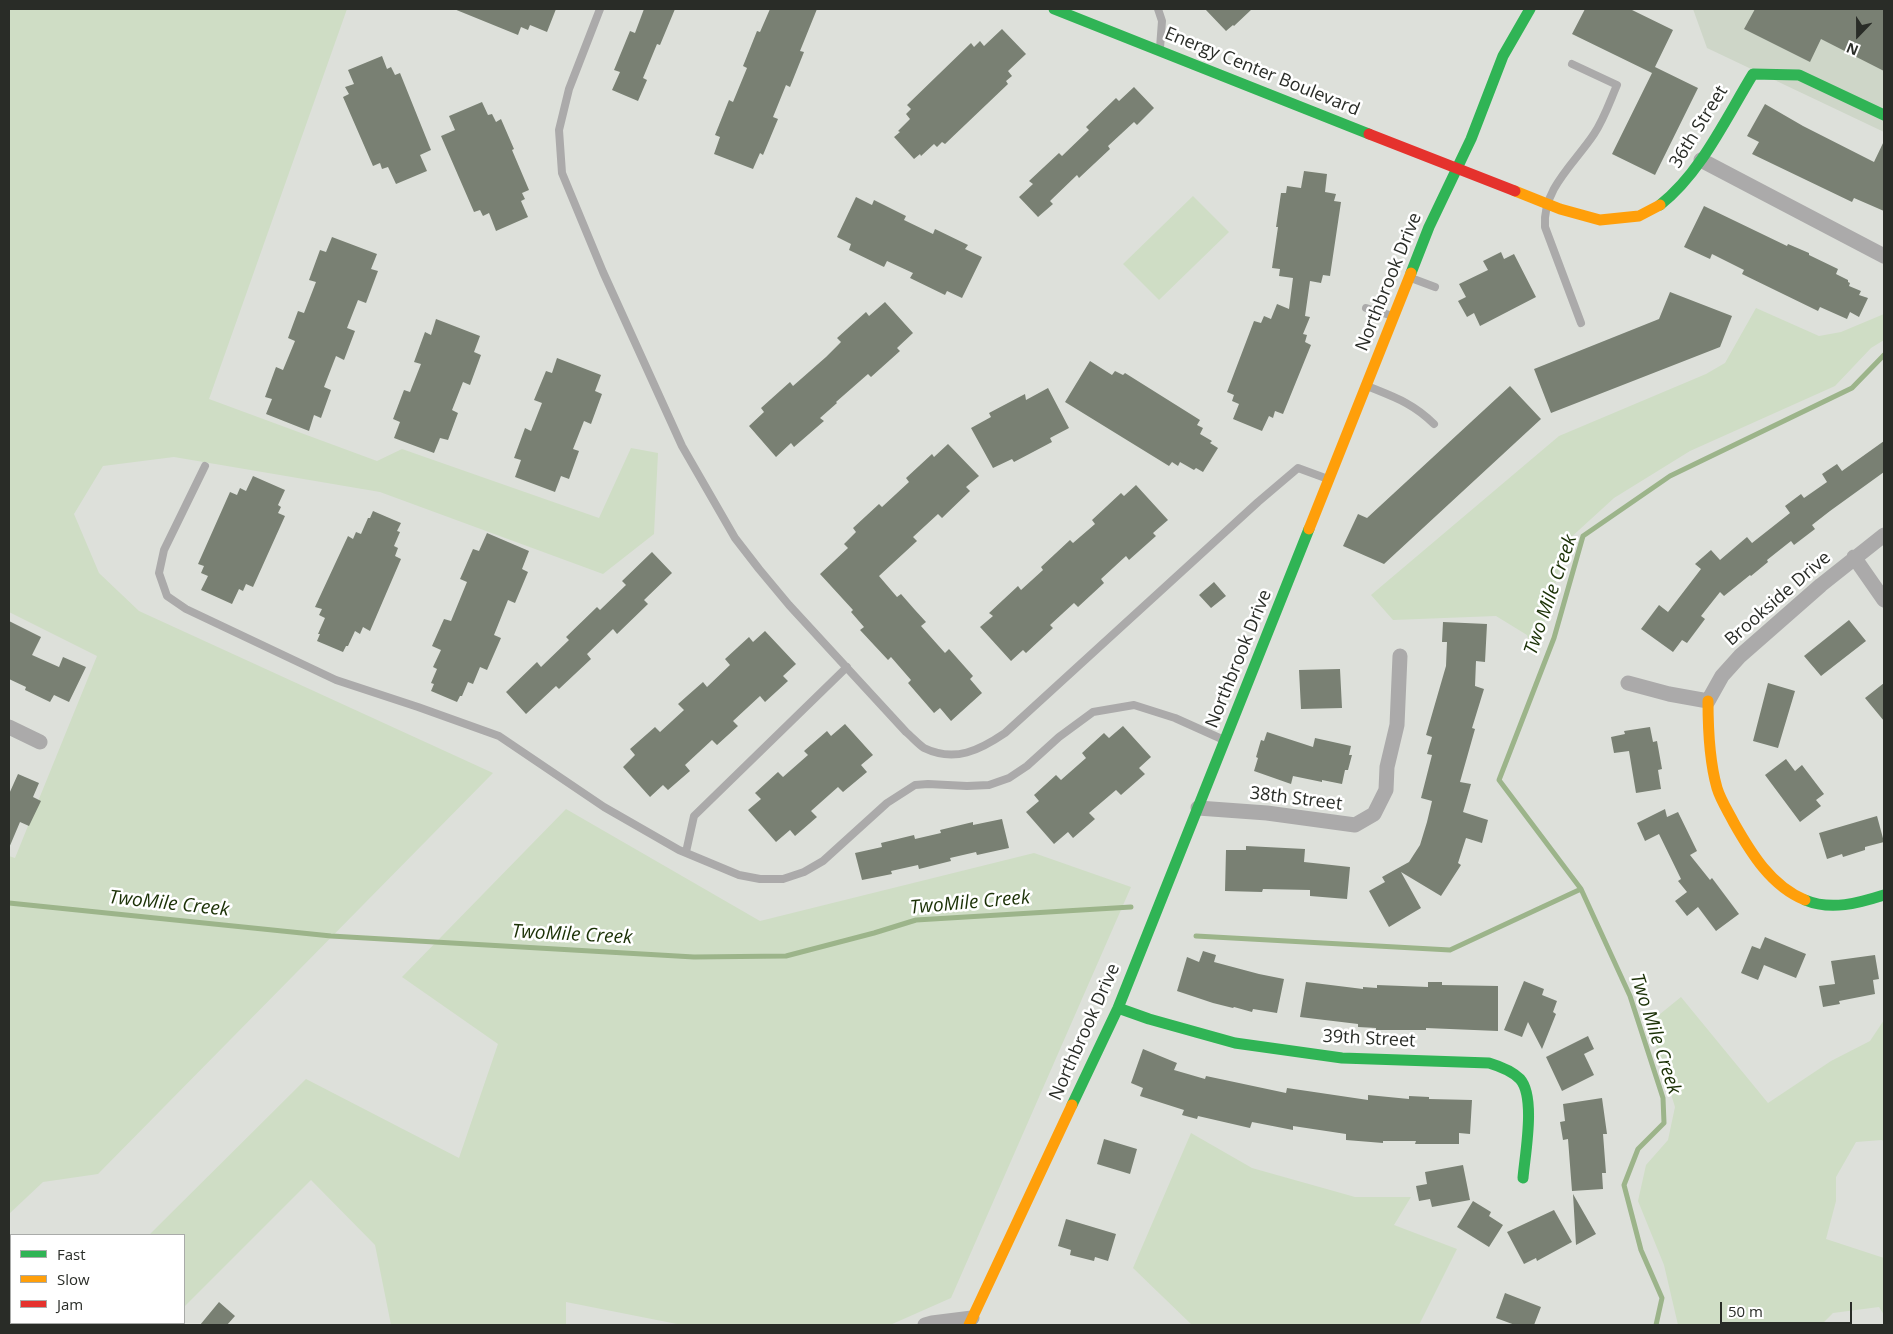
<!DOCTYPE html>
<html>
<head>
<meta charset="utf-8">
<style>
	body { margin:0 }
	#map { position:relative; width:1893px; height:1334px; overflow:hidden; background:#dde0da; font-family:"Open Sans",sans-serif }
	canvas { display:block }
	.frame { position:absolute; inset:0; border:10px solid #292c27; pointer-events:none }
	.legend { position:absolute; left:10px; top:1234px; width:175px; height:90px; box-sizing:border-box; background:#fff; border:1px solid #a9aba9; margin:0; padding:6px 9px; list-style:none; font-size:15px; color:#292c27 }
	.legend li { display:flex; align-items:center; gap:10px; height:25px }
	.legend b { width:25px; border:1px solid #a9aba9 }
	.north { position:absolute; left:1833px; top:10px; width:50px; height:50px; -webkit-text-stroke:4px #fff; paint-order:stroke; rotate:202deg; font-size:14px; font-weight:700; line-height:20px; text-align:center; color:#292c27 }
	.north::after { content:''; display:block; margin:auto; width:18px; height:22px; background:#292c27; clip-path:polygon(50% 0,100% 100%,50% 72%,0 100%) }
	.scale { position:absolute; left:1720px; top:1302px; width:132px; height:22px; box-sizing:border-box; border:2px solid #292c27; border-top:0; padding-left:6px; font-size:15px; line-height:18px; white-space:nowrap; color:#292c27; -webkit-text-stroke:4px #fff; paint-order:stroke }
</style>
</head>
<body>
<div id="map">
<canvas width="1893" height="1334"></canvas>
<div class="frame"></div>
<ul class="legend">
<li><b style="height:6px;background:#30b455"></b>Fast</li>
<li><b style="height:6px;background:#ff9f0a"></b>Slow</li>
<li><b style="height:6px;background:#e5322d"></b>Jam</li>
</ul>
<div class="north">N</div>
<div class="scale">50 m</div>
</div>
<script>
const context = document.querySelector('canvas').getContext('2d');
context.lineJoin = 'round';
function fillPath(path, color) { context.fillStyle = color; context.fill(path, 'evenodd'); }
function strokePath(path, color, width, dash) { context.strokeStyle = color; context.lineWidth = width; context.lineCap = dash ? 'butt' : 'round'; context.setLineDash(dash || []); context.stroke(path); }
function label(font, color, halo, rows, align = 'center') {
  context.font = font + ' "Open Sans",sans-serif'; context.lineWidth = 5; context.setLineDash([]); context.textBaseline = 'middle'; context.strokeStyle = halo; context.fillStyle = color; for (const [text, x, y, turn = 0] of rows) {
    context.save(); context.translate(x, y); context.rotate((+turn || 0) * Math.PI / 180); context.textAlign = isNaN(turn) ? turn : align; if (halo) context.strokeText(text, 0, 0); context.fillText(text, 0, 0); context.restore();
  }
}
fillPath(new Path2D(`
	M1693 9H1884V132L1707 48Z`), '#ced6c8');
fillPath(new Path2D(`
	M9 9H347L209 399 377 461 402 449 599 518 631 448 658 453 654 534 603 574 380 492 174 457 103 466 74 514 99 573 139 611 493 773 98 1174 43 1182 9 1214V856L15 858 97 656 9 612Z
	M1193 196 1229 232 1159 300 1123 264Z
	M1756 308 1819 336 1841 332 1884 314V340L1871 348 1835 386 1690 451 1614 498 1567 541 1535 657 1527 635 1496 616 1393 620 1371 595 1559 436 1706 374 1725 363Z
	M566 809 760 921 1034 853 1131 887 951 1298 890 1325H682L566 1302V1325H391L375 1245 311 1180 184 1307V1235H149L306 1079 459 1158 498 1044 402 977Z
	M1681 997 1768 1103 1831 1061 1870 1041 1884 1020V1142L1882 1140 1856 1142 1836 1177V1201L1826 1239 1884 1258V1315L1879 1307 1833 1313 1821 1325H1678L1664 1265 1638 1201 1646 1165 1668 1140 1675 1107 1649 1023Z
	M1191 1133 1252 1168 1355 1197H1411L1394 1225 1457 1249 1419 1325H1192L1133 1268Z`), '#cfddc5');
strokePath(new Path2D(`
	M1581 889 1630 996 1663 1098 1664 1123 1638 1149 1624 1185 1641 1250 1662 1298 1656 1325
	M9 903 331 936 694 957 786 956 874 933 916 920 1131 907
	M1196 936 1450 950 1581 889 1499 780 1554 638 1583 536 1670 476 1852 388 1884 355`), '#9cb48a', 5);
fillPath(new Path2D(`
	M454 9H556L547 32 530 25 528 30 521 27 518 35Z
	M644 9H675L660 45 657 44 643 78 647 80 638 101 612 90 620 72 614 70 630 31 635 33Z
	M770 9H817L800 51 804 52 790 87 786 85 773 117 778 119 763 155 760 153 753 169 714 154 720 137 715 135 729 100 733 102 747 68 743 66 757 31 760 32Z
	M1205 9H1252L1234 26 1233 25 1226 31Z
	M1585 9H1630L1673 30 1655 67 1698 88 1655 175 1612 154 1652 73 1572 34Z
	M1755 9H1884V71L1821 39 1810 62 1744 29Z
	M1002 29 1026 54 1008 71 1012 76 1006 81 1008 84 945 144 942 142 937 147 934 144 921 156 920 154 914 159 894 137 900 132 898 131 910 119 906 114 911 109 907 105 971 43 974 47 980 41 984 46Z
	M382 56 387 69 391 67 395 75 400 73 431 150 420 155 427 171 396 184 388 167 382 169 380 163 373 166 343 97 349 94 345 87 354 84 348 70Z
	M1134 87 1154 108 1137 125 1134 122 1108 146 1110 149 1079 178 1077 175 1050 201 1053 204 1038 217 1019 197 1033 184 1029 181 1059 153 1062 156 1089 130 1086 127 1116 98 1119 101Z
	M482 102 488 115 492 114 496 122 501 119 514 149 512 150 529 190 522 193 525 199 521 201 528 217 496 231 489 213 483 216 480 210 474 212 441 136 455 130 449 116Z
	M1765 104 1803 126 1874 162 1884 141V211L1854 198 1852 202 1752 154 1759 142 1747 136Z
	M1304 171 1327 174 1325 192 1336 194 1334 201 1341 202 1330 276 1323 275 1321 283 1310 281 1305 316 1310 317 1303 334 1307 335 1305 342 1311 345 1283 414 1275 411 1273 418 1269 416 1262 431 1233 419 1239 404 1232 401 1234 395 1227 392 1254 321 1261 323 1264 316 1271 319 1277 304 1289 309 1293 278 1279 276 1280 269 1272 268 1278 227H1276L1281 193H1286L1287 186 1301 188Z
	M856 197 872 205 874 200 906 216 904 220 933 234 935 229 968 245 965 249 982 257 962 298 947 291 945 295 910 278 913 273 887 261 884 267 849 250 851 244 837 237Z
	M1704 206 1787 246 1788 244 1809 253V255L1838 269 1836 274 1848 280V282L1850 283 1849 286 1861 291 1859 295 1868 298 1859 317 1850 312 1847 319 1820 307 1818 311 1742 274 1744 270 1712 254 1710 259 1684 247Z
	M332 237 377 254 371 269 378 271 366 303 358 300 347 328 355 331 344 360 336 356 324 387 331 390 321 418 314 415 309 431 266 414 272 399 265 397 276 367 283 370 295 341 288 338 298 311 304 313 316 282 309 280 320 250 326 252Z
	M1501 252 1504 259 1514 254 1536 297 1480 326 1474 313 1467 317 1458 301 1466 297 1459 284 1488 270 1483 261Z
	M1670 292 1732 316 1720 347 1551 413 1534 369 1659 319Z
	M885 302 913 333 897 348 900 351 871 377 868 374 836 402 837 403 820 418 824 421 794 447 791 443 776 457 749 426 764 412 761 408 790 382 793 386 826 357 841 342 837 338 866 312 869 316Z
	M436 319 480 336 474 352 481 355 470 385 463 382 452 410 458 413 448 440 440 438 434 453 394 438 400 422 393 419 404 390 410 392 421 364 414 362 425 332 431 335Z
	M557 358 601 375 595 391 602 394 591 424 584 421 573 449 579 451 569 479 561 476 555 492 515 477 521 460 514 458 525 428 531 431 542 403 534 400 546 371 552 373Z
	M1090 361 1112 375 1115 371 1123 375 1125 373 1200 420 1197 425 1203 428 1200 434 1212 441 1210 443 1218 448 1203 472 1196 468 1194 470 1180 462 1178 466 1172 462 1169 466 1065 402Z
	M1510 386 1541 419 1384 564 1343 546 1358 514 1367 518Z
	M1048 388 1069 428 1050 438 1052 442 1014 462 1012 459 993 468 971 428 991 417 989 413 1025 394 1026 400Z
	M1884 441V472L1830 511 1812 525 1815 529 1794 545 1791 541 1767 560 1768 562 1751 576 1750 575 1724 596 1720 592 1701 616 1705 619 1687 643 1682 640 1673 652 1641 629 1659 605 1668 612 1701 569 1695 564 1711 550 1720 560 1747 537 1752 543 1790 513 1785 506 1801 494 1804 498 1827 482 1822 474 1837 464 1842 471Z
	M948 444 979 476 966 487 970 491 942 518 938 514 913 537 917 541 879 576 897 597 901 594 915 610 926 622 921 626 945 653 949 649 973 676 970 679 982 693 951 721 940 708 934 713 908 683 911 680 891 657 888 660 860 630 864 627 851 612 853 610 820 574 848 548 844 544 856 532 853 528 879 504 882 507 909 482 906 478 932 454 934 457Z
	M253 476 285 490 278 505 281 507 278 513 285 516 253 587 246 584 243 591 239 589 232 604 201 590 208 576 201 573 204 566 198 564 230 492 237 495 240 488 246 491Z
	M1136 485 1168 520 1153 533 1156 536 1129 560 1126 556 1101 579 1104 583 1078 607 1074 603 1050 625 1053 628 1026 653 1023 650 1011 661 980 627 993 616 989 613 1018 586 1021 590 1043 570 1041 567 1070 540 1073 543 1095 524 1092 520 1121 493 1124 496Z
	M373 511 401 523 397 531 400 532 394 546 398 548 395 556 401 559 370 631 363 627 360 634 355 631 348 646H346L343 652 317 641 320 634H318L325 618 319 615 322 609 315 607 348 536 353 539 356 532 361 534 368 518H370Z
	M487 533 529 551 522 569 528 572 515 603 508 600 494 635 501 638 487 670 480 667 473 684 468 682 462 696H460L457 702 431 691 434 684 431 683 437 669 433 667 441 650 432 646 444 619 451 621 467 582 460 579 473 549 479 551Z
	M652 552 672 573 644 600 648 604 617 634 613 629 587 654 591 659 559 689 556 686 526 714 506 692 537 662 541 667 569 640 566 637 597 607 600 610 626 585 622 581Z
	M1214 582 1226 596 1211 608 1199 595Z
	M1849 620 1866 641 1821 676 1804 656Z
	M9 621 41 637 32 655 59 667 63 657 86 667 69 702 54 695 50 702 25 690 26 687 9 679Z
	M1443 622 1487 624 1485 662 1476 661 1475 686 1484 689 1472 728 1475 729 1460 782 1471 784 1463 812 1488 820 1482 843 1466 838 1458 863 1461 865 1441 896 1401 872 1421 908 1389 927 1369 891 1385 882 1382 877 1409 862 1420 845 1427 822 1432 801 1421 798 1432 755 1427 754 1432 737 1426 735 1446 666 1447 642H1442Z
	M765 631 796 664 783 676 788 681 765 702 760 696 733 721 738 726 717 745 712 740 685 765 690 771 668 790 663 785 650 797 623 767 635 755 630 749 655 727 660 732 684 710 678 704 703 682 707 687 730 665 725 659 749 637 753 642Z
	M1340 669 1342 708 1301 709 1299 670Z
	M1768 683 1795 691 1778 748 1753 741Z
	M1884 683V721L1865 698Z
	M845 724 873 755 861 765 867 772 843 792 838 787 811 811 817 817 795 836 790 830 776 842 748 810 761 799 755 793 778 772 783 777 808 755 804 751 827 731 831 736Z
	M1123 726 1151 757 1139 768 1145 774 1121 795 1116 790 1089 813 1095 819 1073 838 1068 832 1054 844 1026 812 1039 801 1034 795 1056 775 1061 780 1086 758 1082 753 1104 733 1109 738Z
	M1650 727 1653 742 1657 741 1662 769 1658 770 1661 789 1636 793 1629 751 1614 753 1611 737 1625 734 1624 731Z
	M1267 732 1313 747 1315 738 1351 746 1349 755H1352L1348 770H1345L1342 784 1322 780V782L1293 776 1291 784 1254 771 1258 758 1256 757 1261 740 1264 741Z
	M1786 759 1795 771 1802 765 1824 794 1816 800 1821 806 1800 822 1765 775Z
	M18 774 39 783 33 797 41 801 29 826 20 822 9 848V794Z
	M1665 809 1667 817 1678 812 1697 851 1690 855 1710 880 1712 878 1739 914 1716 931 1698 907 1687 916 1675 901 1687 892 1678 881 1681 879 1659 834 1645 841 1637 823Z
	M1877 816 1884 842 1865 847V850L1843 857 1842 854 1827 859 1819 833Z
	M1002 819 1009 848 977 855 976 852 950 858 951 861 919 869 918 865 891 871 892 874 862 880 855 853 882 847 881 843 914 835 915 839 941 833 940 830 973 822V825Z
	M1246 846 1305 849 1304 862 1350 867 1347 899 1310 896V890L1263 889 1262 892 1225 891 1226 850H1246Z
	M1765 937 1806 954 1796 978 1764 965 1758 980 1741 973 1752 946 1760 949Z
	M1203 951 1216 955 1214 962 1259 974 1284 979 1277 1013 1253 1009 1252 1012 1234 1007 1233 1008 1213 1003 1177 991 1187 957 1199 962Z
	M1875 955 1879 979 1873 980 1875 994 1839 1001 1840 1004 1823 1007 1819 986 1835 984 1831 961Z
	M1524 981 1544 989 1542 995 1557 1001 1553 1012 1556 1014 1542 1049 1528 1022 1522 1037 1504 1030Z
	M1306 982 1363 989V987L1377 988V985L1428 987V982H1442V985L1498 986V1031L1426 1028V1030H1376V1028L1358 1027V1024L1300 1017Z
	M1588 1036 1594 1049 1584 1054 1594 1075 1562 1091 1546 1057Z
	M1143 1049 1177 1063 1174 1070 1205 1079 1206 1076 1286 1093 1287 1088 1368 1100V1095L1409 1099V1096L1429 1097V1099L1472 1100 1470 1134 1459 1133V1144H1415L1416 1141H1383V1143L1346 1140V1134L1293 1126V1130L1252 1122 1250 1128 1198 1116 1197 1119 1182 1115 1184 1110 1140 1096 1143 1088 1131 1083Z
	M1602 1098 1607 1134H1603L1606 1173H1602L1603 1189 1572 1191 1568 1139 1563 1140 1560 1122 1565 1121 1563 1104Z
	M1104 1139 1137 1149 1130 1174 1097 1164Z
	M1463 1165 1470 1200 1432 1207 1430 1199 1419 1201 1416 1186 1427 1184 1425 1172Z
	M1573 1194 1596 1234 1576 1245Z
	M1473 1201 1491 1212 1489 1216 1503 1225 1489 1247 1457 1227Z
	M1554 1210 1572 1242 1537 1261 1536 1258 1524 1264 1507 1232Z
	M1066 1219 1116 1234 1108 1261 1095 1257 1094 1261 1070 1255 1071 1250 1058 1246Z
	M1505 1293 1541 1307 1534 1325H1515L1496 1318Z
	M219 1302 235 1316 227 1325H200Z`), '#798073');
strokePath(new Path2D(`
	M600 9 569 89 559 130 562 173 603 272 682 446 735 538 759 569 789 605 906 732C912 737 918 744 924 748 955 763 980 750 1005 733L1258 502 1298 468 1328 479
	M1158 9 1162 21 1160 48
	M1572 64 1617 85C1610 101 1604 119 1594 134 1575 163 1542 189 1545 227L1581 323
	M1411 278 1435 287
	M1366 308 1393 316
	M1367 386C1394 397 1413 403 1434 424
	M205 466 164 550 159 573 167 596 186 609 336 680 418 707 499 736 604 807 679 850 739 875 760 879H783L804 872 823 861 887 803 915 785 928 784 967 786 989 785 1009 778 1027 766 1059 737 1093 712 1134 705 1175 718 1224 740
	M686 852 694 816 847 667`), '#abaaaa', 8);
strokePath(new Path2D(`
	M1701 160 1884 256
	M1854 557 1884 600
	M1628 683 1669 694 1708 701 1722 676 1740 656 1821 585 1884 535
	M9 727 40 742
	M1198 808 1267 813 1355 825 1374 814 1386 790 1387 767 1397 725 1400 656
	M925 1325 932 1323 972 1318`), '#abaaaa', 15);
strokePath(new Path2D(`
	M1054 9 1369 134
	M1660 205C1701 173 1726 118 1753 74L1799 75 1884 115
	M1411 273 1429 227 1471 139 1503 56 1530 9
	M1805 900C1831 911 1859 903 1884 895
	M1118 1008 1149 1019 1235 1043 1342 1058 1489 1063C1499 1066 1512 1071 1520 1079 1536 1097 1525 1154 1523 1178
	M1072 1105 1118 1008 1309 529`), '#30b455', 11);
strokePath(new Path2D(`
	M1515 191 1560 209 1600 220 1639 216 1660 205
	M1309 529 1411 273
	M1708 701C1708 730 1709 760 1717 788 1721 801 1728 811 1734 823 1751 853 1771 886 1805 900
	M969 1325 1072 1105`), '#ff9f0a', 11);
strokePath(new Path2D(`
	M1369 134 1515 191`), '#e5322d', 11);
label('18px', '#292c27', '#fff', [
	["Energy Center Boulevard",1262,72,22],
	["36th Street",1699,127,-58],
	["Northbrook Drive",1389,282,-68],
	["Brookside Drive",1778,599,-41],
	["Northbrook Drive",1239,659,-68],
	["38th Street",1296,799,7],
	["Northbrook Drive",1085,1032,-66],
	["39th Street",1369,1039,3]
]);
label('italic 19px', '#1b3106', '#fff', [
	["Two Mile Creek",1551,595,-71],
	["TwoMile Creek",970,903,-5],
	["TwoMile Creek",169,904,6],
	["TwoMile Creek",572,935,3],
	["Two Mile Creek",1655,1034,72]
]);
</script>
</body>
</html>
